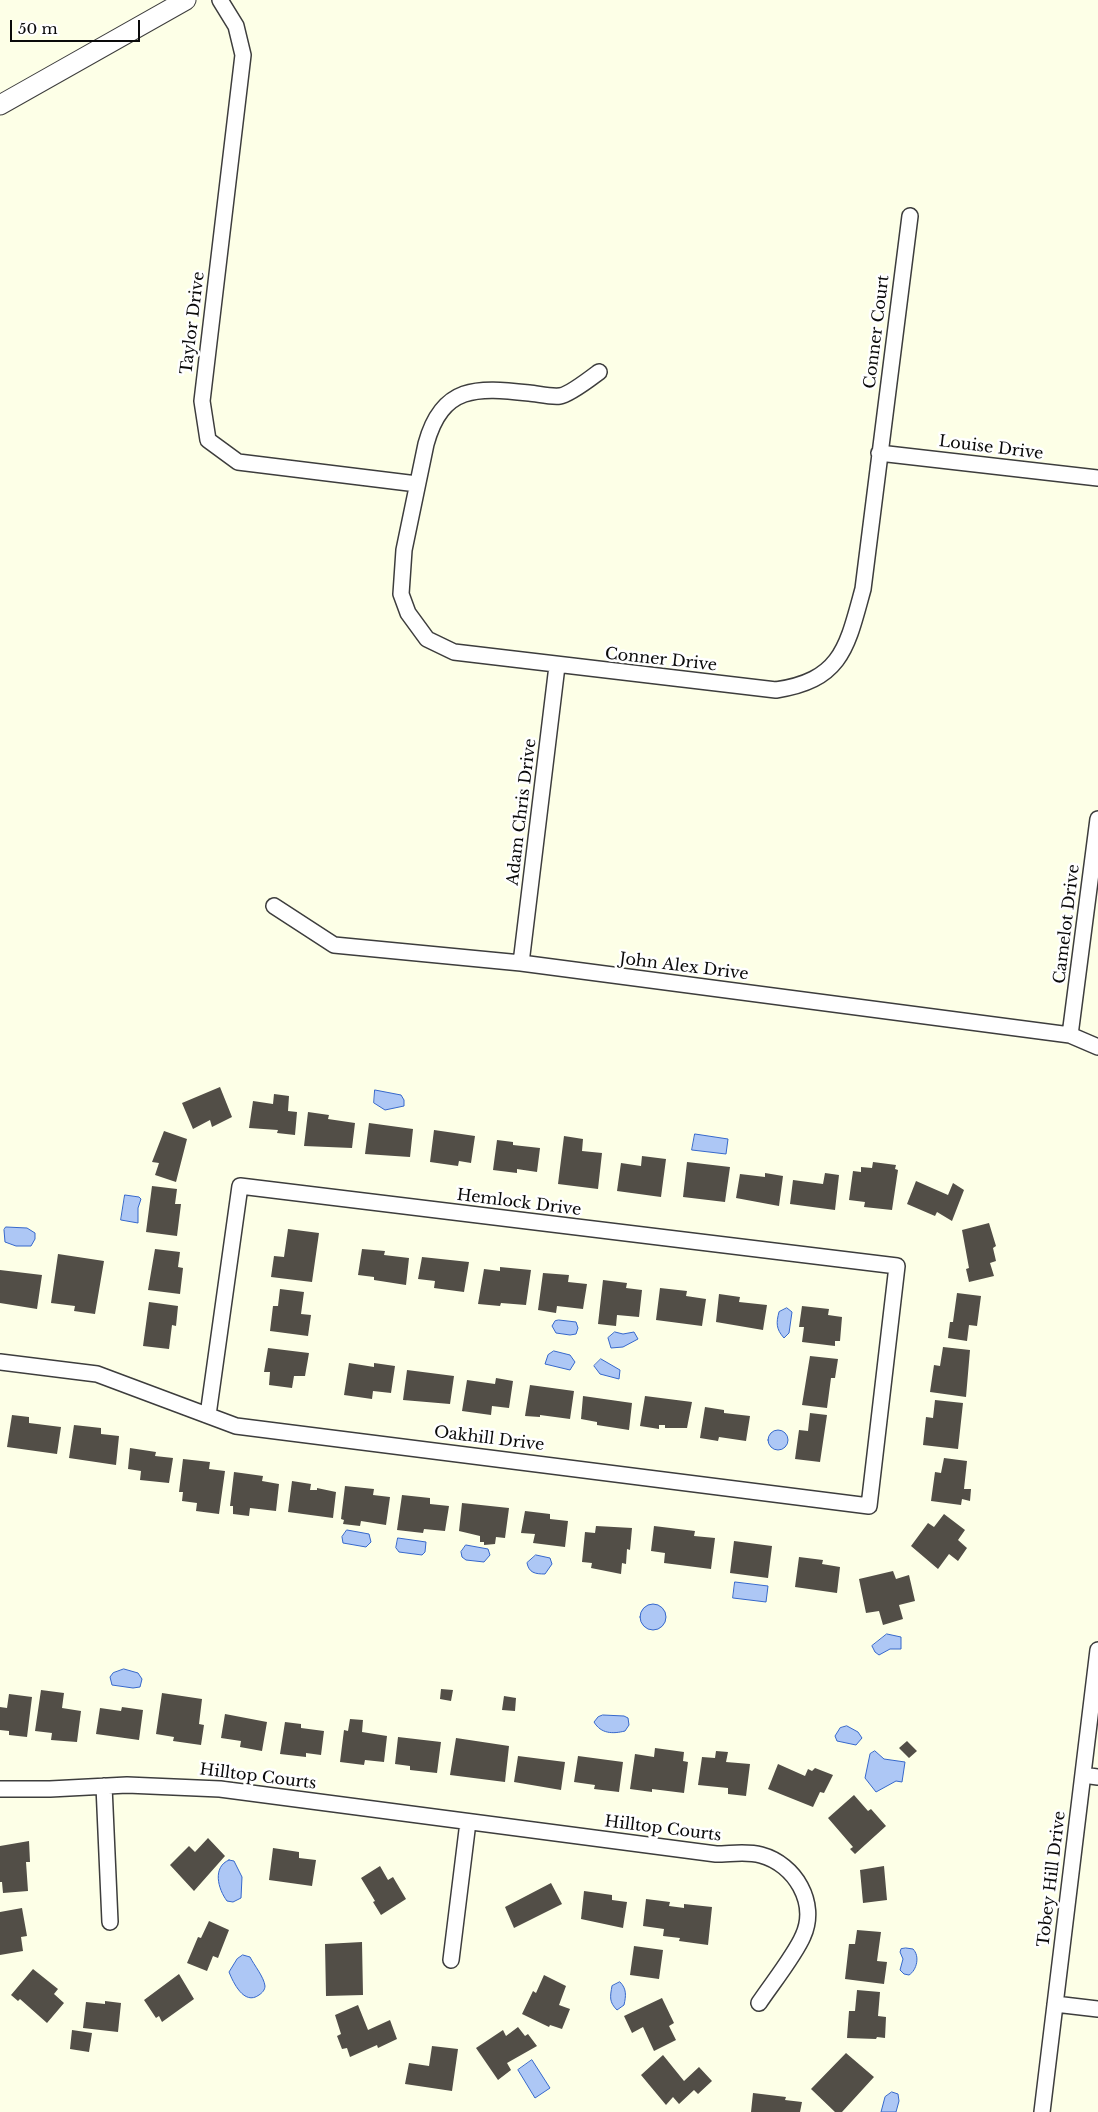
<!DOCTYPE html>
<html>
<head>
<meta charset="utf-8">
<style>
	body { margin:0 }
	#map { position:relative; width:1098px; height:2112px; overflow:hidden; background:#fdffe7; font-family:"Libre Baskerville",serif }
	canvas { display:block }
	.scale { position:absolute; left:10px; top:20px; width:130px; height:22px; box-sizing:border-box; border:2px solid #0a0a0a; border-top:0; padding-left:6px; font-size:15px; line-height:18px; white-space:nowrap; color:#0a0a0a; -webkit-text-stroke:4px #fff; paint-order:stroke }
</style>
</head>
<body>
<div id="map">
<canvas width="1098" height="2112"></canvas>
<div class="scale">50 m</div>
</div>
<script>
const context = document.querySelector('canvas').getContext('2d');
context.lineJoin = 'round';
function fillPath(path, color) { context.fillStyle = color; context.fill(path, 'evenodd'); }
function strokePath(path, color, width, dash) { context.strokeStyle = color; context.lineWidth = width; context.lineCap = dash ? 'butt' : 'round'; context.setLineDash(dash || []); context.stroke(path); }
function label(font, color, halo, rows, align = 'center') {
  context.font = font + ' "Libre Baskerville",serif'; context.lineWidth = 5; context.setLineDash([]); context.textBaseline = 'middle'; context.strokeStyle = halo; context.fillStyle = color; for (const [text, x, y, turn = 0] of rows) {
    context.save(); context.translate(x, y); context.rotate((+turn || 0) * Math.PI / 180); context.textAlign = isNaN(turn) ? turn : align; if (halo) context.strokeText(text, 0, 0); context.fillText(text, 0, 0); context.restore();
  }
}
const water = new Path2D(`
	M375 1090 401 1095 404 1100V1106L385 1110 374 1103Z
	M695 1134 728 1139 726 1154 692 1150Z
	M125 1195 139 1197 141 1199 138 1208V1223L121 1220Z
	M6 1227 27 1228 35 1233V1239L31 1246H16L5 1242 4 1230Z
	M787 1308 792 1312 789 1333 784 1338C776 1329 776 1323 779 1312Z
	M559 1320 576 1322 578 1328 576 1334 570 1335 556 1333 552 1326 555 1321Z
	M615 1332 623 1334 634 1332 638 1339 623 1347 611 1348 608 1338Z
	M554 1351 570 1355 575 1362 570 1370 545 1364 548 1355Z
	M601 1359 620 1370 619 1379 600 1374 594 1366Z
	M768 1440a10 10 0 1 1 20 0a10 10 0 1 1-20 0Z
	M347 1530 369 1534 371 1542 366 1547 343 1543 342 1537Z
	M398 1538 426 1542 425 1552 422 1555 399 1552 396 1548Z
	M466 1545 488 1549 490 1555 484 1562 466 1560 462 1557 461 1552Z
	M536 1555 550 1558 552 1564 545 1574C535 1574 529 1573 527 1563Z
	M735 1582 768 1586 766 1602 733 1598Z
	M640 1617a13 13 0 1 1 26 0a13 13 0 1 1-26 0Z
	M887 1634 901 1637V1649H890L879 1655 875 1652 872 1646Z
	M124 1669 138 1673 142 1679 140 1687 133 1688 112 1685 110 1677 113 1673Z
	M603 1715 624 1716 628 1718 629 1725 625 1731C613 1734 601 1734 594 1722L598 1717Z
	M847 1726 858 1732 862 1738 856 1745 837 1741 835 1736 840 1728Z
	M875 1751 884 1759 905 1762 902 1782 896 1781 876 1792 865 1778 870 1754Z
	M229 1860 234 1861 242 1877 241 1898 233 1902 227 1901C218 1889 212 1867 229 1860Z
	M906 1948 913 1949C920 1956 917 1970 909 1975L904 1974 900 1970 903 1959 900 1952 901 1949Z
	M243 1955 250 1957C254 1965 264 1977 265 1986 265 1990 262 1993 259 1995 244 2006 233 1982 229 1972L237 1959Z
	M620 1982C627 1989 626 1996 624 2005L617 2010C609 2002 610 1997 612 1986Z
	M532 2060 550 2088 535 2098 518 2070Z
	M892 2092 898 2094 899 2101 896 2112H881L885 2097Z`);
fillPath(water, '#adc7f5');
strokePath(water, '#3668cb', 1);
fillPath(new Path2D(`
	M220 1087 232 1117 212 1127 210 1120 193 1129 182 1103Z
	M274 1094 289 1096 288 1111 297 1112 295 1135 277 1133 278 1130 249 1128 253 1101 273 1104Z
	M308 1112 329 1115 328 1119 355 1123 352 1148 304 1146Z
	M369 1123 413 1129 410 1157 365 1154Z
	M434 1130 475 1136 471 1163 459 1161 458 1166 430 1162Z
	M164 1131 187 1139 176 1182 155 1175 159 1163 152 1162Z
	M564 1136 583 1139 582 1151 602 1153 598 1189 558 1184Z
	M497 1140 513 1142V1145L540 1148 537 1172 517 1169V1173L493 1170Z
	M642 1156 666 1159 661 1197 617 1191 621 1163 641 1166Z
	M687 1162 730 1167 725 1202 683 1197Z
	M873 1162 896 1165 895 1169 898 1170 892 1210 864 1207 865 1202 849 1200 853 1171 861 1172V1167L872 1168Z
	M765 1173 783 1176 779 1206 736 1198 740 1174 765 1177Z
	M825 1173 839 1175 835 1210 790 1204 793 1180 823 1184Z
	M916 1181 948 1195 953 1183 964 1190 952 1221 937 1212 935 1216 907 1204Z
	M152 1186 177 1189 175 1204H181L177 1236 146 1232Z
	M989 1223 996 1246 993 1248 996 1261 990 1263 994 1276 969 1282 966 1269 969 1268 962 1230Z
	M288 1229 319 1233 312 1282 271 1277 274 1256 284 1257Z
	M155 1249 180 1252 178 1267 183 1268 180 1294 148 1290Z
	M362 1249 385 1251 384 1255 409 1258 406 1285 374 1280V1277L358 1275Z
	M58 1254 104 1261 95 1314 74 1311 75 1306 51 1303Z
	M422 1257 469 1262 464 1292 434 1288 435 1281 418 1279Z
	M500 1267 531 1270 526 1305 501 1303 500 1306 478 1304 484 1269 500 1271Z
	M0 1270 42 1275 37 1309 0 1303Z
	M543 1273 569 1275 568 1282 587 1284 583 1309 557 1306 556 1313 538 1310Z
	M603 1280 627 1283 626 1288 642 1290 639 1317 617 1315 616 1326 598 1324Z
	M660 1288 687 1291 686 1296 706 1299 702 1326 656 1320Z
	M280 1289 304 1292 301 1314 311 1315 308 1336 270 1331 273 1306H278Z
	M957 1293 981 1296 977 1326 969 1325 967 1341 948 1338 950 1322H953Z
	M719 1294 740 1297 739 1302 767 1305 763 1330 716 1322Z
	M149 1302 178 1306 176 1326 172 1325 169 1349 143 1346Z
	M802 1306 829 1309 828 1315 842 1317 840 1341H835V1346L802 1342 804 1327H799Z
	M943 1347 970 1350 966 1397 930 1392 934 1365 940 1366Z
	M268 1348 309 1353 305 1376H294L292 1388 269 1385 270 1372H264Z
	M810 1356 838 1359 835 1378H831L827 1408 802 1405Z
	M349 1363 374 1367V1363L395 1366 391 1393 373 1391 372 1399 344 1395Z
	M407 1370 454 1376 450 1404 403 1400Z
	M496 1378 513 1381 509 1408 492 1406 491 1415 462 1411 467 1380 495 1384Z
	M530 1385 574 1391 570 1419 540 1415V1417L525 1416Z
	M583 1396 632 1403 629 1430 597 1425V1422L581 1419Z
	M645 1396 692 1402 687 1428H665V1425H659V1429L640 1426Z
	M935 1400 963 1403 958 1449 923 1445 926 1417 933 1418Z
	M705 1407 724 1410V1413L750 1416 746 1441 719 1437 718 1441 700 1438Z
	M810 1413 827 1415 820 1462 795 1459 799 1430 808 1431Z
	M12 1415 29 1417V1423L61 1427 57 1454 7 1447Z
	M74 1425 101 1428V1434L119 1436 116 1465 69 1458Z
	M130 1448 156 1452 155 1456 173 1458 169 1483 140 1480 141 1471 128 1469Z
	M944 1458 967 1461 964 1489H971L970 1501 962 1499 961 1505 931 1501 935 1472 941 1473Z
	M183 1459 210 1462 209 1469 225 1471 219 1514 196 1511 197 1503 182 1501 183 1492H179Z
	M234 1472 263 1476 262 1481 279 1484 276 1511 250 1508 249 1516 233 1514V1506H230Z
	M292 1481 311 1484 310 1490H317V1488L336 1492 333 1518 288 1512Z
	M345 1486 374 1489 373 1495 390 1497 386 1525 361 1521 360 1526 343 1524 344 1520 341 1519Z
	M402 1495 430 1498V1504L449 1506 445 1531 424 1529 423 1533 397 1530Z
	M462 1503 509 1508 505 1538 496 1537 495 1544 484 1545V1542H480V1536L459 1531Z
	M525 1511 550 1514V1519L568 1521 565 1547 533 1543 535 1534 521 1533Z
	M944 1514 965 1530 958 1540 967 1548 958 1561 949 1554 938 1569 911 1546 928 1523 934 1527Z
	M596 1526 632 1528 630 1550 627 1549 626 1564 622 1563 621 1574 591 1568 592 1563 582 1562 585 1532 595 1533Z
	M654 1526 695 1531 694 1536 715 1538 711 1569 664 1563 665 1553 651 1551Z
	M734 1541 772 1546 768 1578 730 1573Z
	M799 1557 823 1560 822 1564 840 1567 837 1593 795 1587Z
	M893 1571 896 1579 909 1575 915 1601 899 1605 903 1619 883 1625 879 1611 866 1613 859 1579Z
	M441 1689 453 1690 451 1701 440 1699Z
	M41 1690 64 1693 62 1708 81 1711 77 1742 51 1740 52 1733 35 1731Z
	M162 1693 202 1699 199 1724 204 1725 201 1745 173 1741 174 1737 156 1734Z
	M9 1694 32 1697 27 1737 9 1735V1731L0 1730V1707L7 1708Z
	M504 1696 516 1698 515 1711 502 1710Z
	M122 1707 143 1710 139 1740 96 1734 100 1708 121 1711Z
	M225 1714 267 1722 262 1751 240 1747 241 1741 221 1738Z
	M350 1719 363 1720 362 1732 387 1736 384 1762 365 1760 364 1765 340 1762 344 1730 348 1731Z
	M285 1722 301 1724V1728L324 1731 321 1755 306 1753V1757L280 1754Z
	M398 1737 441 1742 437 1773 410 1770V1766L395 1764Z
	M456 1738 509 1746 505 1782 450 1775Z
	M907 1741 917 1751 909 1758 899 1748Z
	M655 1748 684 1752 683 1761 688 1762 684 1793 652 1789V1792L630 1789 635 1754 654 1757Z
	M716 1751 728 1752 726 1762 750 1764 746 1796 728 1794V1788L698 1785 702 1757 715 1758Z
	M518 1756 565 1762 561 1790 514 1782Z
	M578 1756 623 1762 619 1792 594 1789 595 1785 574 1782Z
	M778 1764 805 1776 808 1769 812 1771 815 1768 833 1775 824 1793 820 1792 813 1807 768 1789Z
	M854 1795 868 1811 871 1809 886 1826 855 1854 850 1849 853 1847 828 1818Z
	M208 1838 225 1856 194 1891 170 1865 189 1846 195 1852Z
	M29 1841 30 1862H26L28 1891 3 1893 2 1882H0V1846Z
	M273 1848 299 1852V1858L316 1860 312 1886 269 1880Z
	M380 1866 388 1880 393 1877 406 1899 381 1915 373 1902 375 1901 361 1878Z
	M884 1866 887 1900 863 1903 860 1870Z
	M551 1883 562 1904 514 1928 505 1907Z
	M584 1891 612 1895V1900L627 1902 623 1928 581 1919Z
	M646 1899 670 1902 669 1906 684 1908V1904L712 1907 708 1945 679 1941 680 1938 663 1936 664 1929 643 1926Z
	M22 1908 27 1936 21 1937 23 1951 0 1955V1912Z
	M209 1921 229 1930 218 1958 213 1956 207 1971 187 1963 198 1937 201 1938Z
	M857 1930 881 1932 877 1961 887 1962 884 1984 845 1979 849 1944H855Z
	M362 1942 363 1995 326 1996 325 1944Z
	M634 1946 663 1950 659 1979 630 1975Z
	M33 1969 58 1989 54 1994 64 2003 47 2023 20 1999 18 2001 11 1995Z
	M179 1974 194 1999 162 2022 159 2016 156 2018 144 2000Z
	M544 1975 566 1986 559 2005 570 2009 562 2029 550 2025 549 2027 522 2014 533 1991 536 1993Z
	M857 1990 880 1992 878 2016 886 2017 885 2038 877 2037 876 2039 847 2038 849 2011H855Z
	M662 1998 674 2023 669 2026 676 2040 654 2051 643 2027 632 2033 624 2016Z
	M105 2001 121 2003 118 2032 83 2028 86 2002 105 2004Z
	M358 2005 368 2030 390 2020 397 2039 378 2048 377 2045 350 2057 347 2048 342 2049 337 2036 341 2034 335 2015Z
	M518 2027 525 2036 528 2034 537 2046 507 2063 511 2070 498 2080 476 2048 503 2030 506 2036Z
	M72 2030 92 2033 89 2052 70 2049Z
	M432 2046 458 2049 452 2091 405 2084 409 2063 429 2066Z
	M846 2053 874 2077 842 2112H835L811 2089Z
	M663 2055 684 2081 699 2067 712 2081 698 2094 694 2090 679 2104 673 2097 666 2105 641 2075Z
	M753 2093 786 2097 785 2100 802 2102 800 2112H751Z`), '#524e47');
const minor = new Path2D(`
	M220 0 236 26 243 55 202 401 208 440 238 462 417 484
	M599 372C591 378 569 395 560 396 550 397 539 394 529 393 477 387 442 385 426 444L404 550 401 594 408 613 427 639 454 652 776 690C842 680 847 647 863 589L910 216
	M879 453 1098 478
	M274 906 334 945 521 963 1070 1035 1098 1047
	M521 963 557 666
	M1070 1035 1098 819
	M0 1362 97 1374 236 1426 869 1506 897 1266 240 1186 208 1415
	M1083 1775 1098 1777
	M104 1786 110 1922
	M0 1789H50L127 1785 220 1789 716 1854C731 1854 747 1851 761 1855 795 1864 818 1903 803 1936 795 1955 771 1985 759 2003
	M451 1960 468 1822
	M1055 2004 1098 2009
	M1042 2112 1098 1650`);
const tertiary = new Path2D(`
	M0 105 186 0`);
strokePath(minor, '#3d3d3d', 18);
strokePath(tertiary, '#3d3d3d', 21);
strokePath(minor, '#fff', 15);
strokePath(tertiary, '#fff', 19);
label('16px', '#0a0a0a', '#fff', [
	["Taylor Drive",193,323,-83],
	["Conner Court",877,332,-83],
	["Louise Drive",991,448,7],
	["Conner Drive",661,660,6],
	["Adam Chris Drive",522,812,-83],
	["Camelot Drive",1067,924,-83],
	["John Alex Drive",684,967,7],
	["Hemlock Drive",519,1203,7],
	["Oakhill Drive",489,1439,7],
	["Hilltop Courts",258,1777,7],
	["Hilltop Courts",663,1829,7],
	["Tobey Hill Drive",1052,1879,-83]
]);
</script>
</body>
</html>
